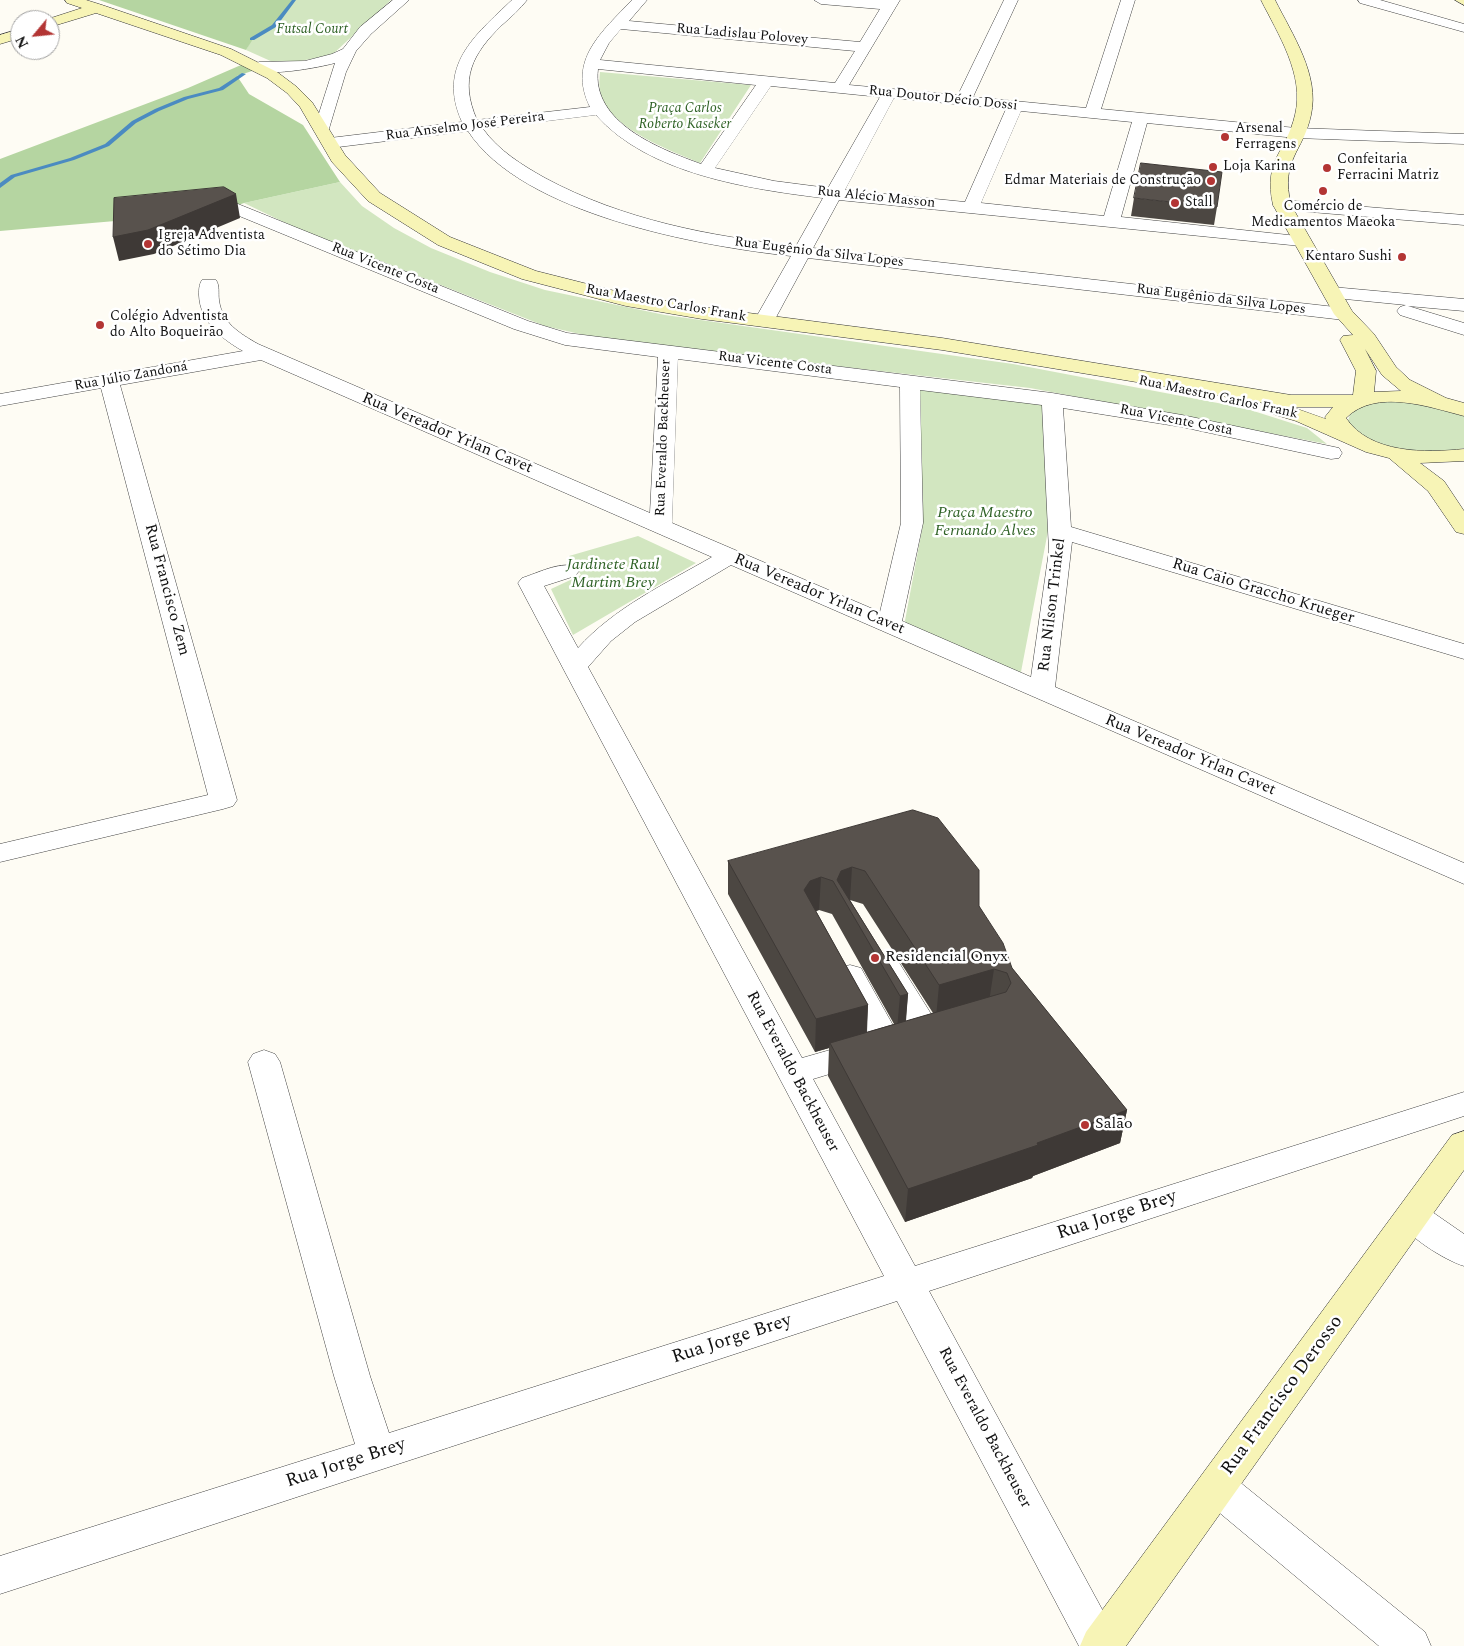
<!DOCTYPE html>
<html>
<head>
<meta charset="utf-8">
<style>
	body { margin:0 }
	#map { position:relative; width:1464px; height:1646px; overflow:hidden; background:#fefcf4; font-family:Spectral,serif }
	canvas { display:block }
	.north { position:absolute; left:10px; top:10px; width:50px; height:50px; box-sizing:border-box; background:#fff; border:1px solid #9f9f9f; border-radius:50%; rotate:242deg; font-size:14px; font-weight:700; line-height:20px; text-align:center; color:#101010 }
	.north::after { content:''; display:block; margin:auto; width:18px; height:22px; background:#b33534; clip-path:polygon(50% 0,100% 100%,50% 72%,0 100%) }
</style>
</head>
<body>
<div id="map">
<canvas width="1464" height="1646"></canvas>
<div class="north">N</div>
</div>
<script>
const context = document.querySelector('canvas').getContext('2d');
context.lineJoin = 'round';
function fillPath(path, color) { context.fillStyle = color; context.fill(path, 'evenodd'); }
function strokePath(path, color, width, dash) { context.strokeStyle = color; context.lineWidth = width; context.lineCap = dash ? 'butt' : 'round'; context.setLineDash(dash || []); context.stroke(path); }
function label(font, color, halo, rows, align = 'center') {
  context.font = font + ' Spectral,serif'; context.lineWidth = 5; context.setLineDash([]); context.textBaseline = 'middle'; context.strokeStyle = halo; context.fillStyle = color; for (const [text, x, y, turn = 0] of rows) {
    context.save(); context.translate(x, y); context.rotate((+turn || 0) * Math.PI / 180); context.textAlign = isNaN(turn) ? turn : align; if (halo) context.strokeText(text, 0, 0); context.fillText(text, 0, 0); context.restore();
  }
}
fillPath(new Path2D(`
	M294 0H391L332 55 284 64 275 63 246 50 252 39 274 26Z
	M600 72 751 85 700 163C671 151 614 130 602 98 599 90 599 81 600 72Z
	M340 182 362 206 394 228 431 248 490 272 545 290 665 315 1013 364 1244 408 1307 428 1327 444 1030 388 606 340 545 326 296 228 244 203Z
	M920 388 1044 403 1048 531 1020 677 904 626 923 524Z
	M1405 402 1428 405 1464 415V448C1431 458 1369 451 1348 421 1353 399 1387 402 1405 402Z
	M638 536 696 563 573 635 551 589 581 575 569 556Z`), '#d2e6c0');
fillPath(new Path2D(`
	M99 0H293L274 26 253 39 246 50Z
	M241 65 255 70 237 76 249 94 303 125 340 182 244 203 219 212 0 231V159L188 88Z`), '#b5d5a1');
fillPath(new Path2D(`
	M292 0H296L276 27 254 40H250V38L272 25Z
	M242 73 246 74 223 90 188 99 159 111 136 123 109 146 74 160 15 177 0 188V183L11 175 70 158 105 144 132 121 155 109 184 97 219 88Z`), '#4b8bc1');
const minor = new Path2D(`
	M393 0H409L371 34 356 51 346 72 328 132H316L314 129 335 63C321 67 260 79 251 67L259 62 305 61 332 54 343 49 360 27Z
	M512 0H527C520 9 511 17 502 25 472 54 459 79 477 120L590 107C567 60 602 32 632 0H647L629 21 860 42 880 9 821 4 814 0H900L849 85 958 95 1004 0H1018L973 97 1086 108 1121 0H1135L1101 109 1296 128 1464 134V144L1296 138 1147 123 1121 217 1307 237 1310 241 1307 245 1301 246 839 200 813 248 1344 308 1351 310 1354 314 1351 318 1344 320 808 258 774 321 771 325H757L754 321 791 256C699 246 522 214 468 131L330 148 324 146 322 143 324 140 330 138 462 122C437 66 474 36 512 0ZM621 29 855 51 835 83 600 60 609 43ZM598 69 756 85 701 164C660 149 591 123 598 69ZM771 86 880 97 828 188 774 181 715 168ZM894 98 1006 109 965 202 845 190ZM1021 111 1132 122 1104 216 981 203ZM596 115C648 174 749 189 823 198L796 246C709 236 623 220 545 178 522 165 499 151 483 129Z
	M1358 0H1380L1464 24V32L1360 3Z
	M1282 200 1464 215V225L1276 209 1273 205 1276 201Z
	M238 204 528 321 567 333 1052 393 1182 415 1339 448 1342 453 1339 458 1331 459 1182 427 1063 408 1071 527 1464 644V659L1072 542 1055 687 1464 863V884L731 565 635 622 611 641 588 667 802 1058 865 1040 871 1042 835 976 839 968 850 965 861 968 904 1045 899 1053 888 1057 880 1054 876 1060 813 1079 915 1266 1464 1092V1116L929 1291 1122 1646H1079L897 1301 0 1594V1556L355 1444 334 1376 248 1062 253 1054 264 1050 275 1054 280 1062 370 1376 389 1433 884 1276 518 583 522 578C538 573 558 562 575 566L579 571 575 576 544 586 578 648C614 608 665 584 712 557L261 360 120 385 237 800 233 806 223 809 0 862V844L208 795 101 388 0 406V394L243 351C222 339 200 322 199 295 199 289 199 285 202 280H216C220 286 218 293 219 300 222 323 239 333 258 344L650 513 658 357 565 345 514 329 232 213 229 209 232 205ZM678 359 900 387 901 523 880 612 672 523ZM920 390 1042 405 1049 551 1031 677 902 621 923 523Z
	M1332 287 1464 299V311L1408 306 1464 323V335L1400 315 1397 311 1400 307 1406 305 1325 297 1323 293 1325 289Z
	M887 958 898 961 938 1025 942 1033 938 1041 927 1044 916 1041 872 969 876 961Z
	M1413 1203 1425 1207 1464 1234V1266C1444 1260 1405 1235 1396 1217L1401 1207Z
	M1217 1469 1231 1475 1425 1632 1431 1646H1379L1203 1499 1198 1487 1203 1475Z`);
const secondary = new Path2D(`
	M65 0H86L102 5 231 49 277 72 297 87 312 102 345 155 380 193 450 237 536 271 627 294 702 307 942 338 1291 395H1353L1356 371 1340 340 1343 336 1353 335 1334 314 1273 205C1263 159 1286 153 1295 115 1305 75 1278 34 1261 0H1275C1292 34 1320 75 1311 115 1303 153 1280 159 1291 205L1352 311 1374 334 1396 367 1410 380 1446 398 1464 403V416C1429 407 1376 388 1346 418 1370 454 1426 453 1464 449V461L1420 463 1444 481 1464 511V534L1456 532 1428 491 1389 458 1366 452 1296 421 1273 414 1270 410 1276 405 942 350 702 319 626 306 522 279 438 245 368 201 332 162 300 107 287 93 267 78 221 55 96 13 50 27V20H45L82 8 67 3ZM1365 349 1382 375 1401 391 1374 392 1376 371ZM1292 407H1333L1325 417 1326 419Z
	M1455 0H1464V5Z
	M20 29V38L0 44V35Z
	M1464 1131V1170L1126 1646H1080L1086 1632 1452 1135Z`);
strokePath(minor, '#434343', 1);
strokePath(secondary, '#323232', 1);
fillPath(minor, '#fff');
fillPath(secondary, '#f7f4b6');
fillPath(new Path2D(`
	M1134 198 1217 207 1214 225 1131 216Z
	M913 810 979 906 1012 968 1127 1110 1120 1143 1033 1176 1032 1178 905 1222 828 1076 829 1048 815 1052 728 894V861ZM850 900 863 904 933 1013 906 1021 908 994ZM819 910 832 914 894 1024 867 1032 868 1005 816 911Z`), '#4c4742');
fillPath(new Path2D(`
	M236 194 240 218 154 254 119 261 113 237Z
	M852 867 850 900 845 902 837 880 841 871Z
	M821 877 819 910 808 914 804 890 810 881Z
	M994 969 989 1002 936 1018 939 985Z
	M908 994 905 1027 897 1029 900 996Z
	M868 1005 866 1038 830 1043 829 1048 815 1052 816 1019Z
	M1127 1110 1120 1143 1033 1176 1032 1178 905 1222 908 1189 1037 1143Z`), '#3e3936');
const building = new Path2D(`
	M1141 163 1222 172 1217 207 1134 198Z
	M224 187 236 194 148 230 113 237 114 198Z
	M913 810 938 818 979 870V906L1003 943 1012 968 1127 1110 1037 1143 1038 1145 908 1189 830 1043 1006 992 1011 983 1007 973 994 969 939 985 865 871 852 867 841 871 837 880 908 994 900 996 833 881 821 877 810 881 804 890 868 1005 816 1019 728 861Z`);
fillPath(building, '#58524d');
strokePath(building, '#3e3936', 1);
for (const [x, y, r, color] of [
	[1225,137,5,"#b33534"],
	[1213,167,5,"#b33534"],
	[1327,168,5,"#b33534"],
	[1211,181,5,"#b33534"],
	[1323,191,5,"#b33534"],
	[1175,203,5,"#b33534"],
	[148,244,5,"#b33534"],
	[1402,257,5,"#b33534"],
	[100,325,5,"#b33534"],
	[875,958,5,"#b33534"],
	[1085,1125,5,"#b33534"]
]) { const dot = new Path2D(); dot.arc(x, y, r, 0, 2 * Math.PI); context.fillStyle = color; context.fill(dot); strokePath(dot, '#fff', 2); }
label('italic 14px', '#2f6226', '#fff', [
	["Futsal Court",312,30],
	["Praça Carlos",685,109],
	["Roberto Kaseker",685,125]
]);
label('14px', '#101010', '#fff', [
	["Rua Ladislau Polovey",742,35,5],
	["Rua Doutor Décio Dossi",943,99,6],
	["Rua Anselmo José Pereira",465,127,-7],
	["Rua Alécio Masson",876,198,6],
	["Rua Eugênio da Silva Lopes",819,253,7],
	["Rua Vicente Costa",385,269,22],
	["Rua Eugênio da Silva Lopes",1221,300,7],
	["Rua Maestro Carlos Frank",666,304,10],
	["Rua Vicente Costa",775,364,7],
	["Rua Júlio Zandoná",131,377,-10],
	["Rua Maestro Carlos Frank",1218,398,12],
	["Rua Vicente Costa",1176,421,11],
	["Rua Everaldo Backheuser",664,438,-88]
]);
label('14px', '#101010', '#fff', [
	["Arsenal",1235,129],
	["Ferragens",1235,145],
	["Confeitaria",1337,160],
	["Ferracini Matriz",1337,176],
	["Loja Karina",1223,167],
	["Edmar Materiais de Construção",1201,181,"right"],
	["Stall",1185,203],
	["Comércio de",1323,207,"center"],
	["Medicamentos Maeoka",1323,223,"center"],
	["Igreja Adventista",158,236],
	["do Sétimo Dia",158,252],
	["Kentaro Sushi",1392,257,"right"],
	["Colégio Adventista",110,317],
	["do Alto Boqueirão",110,333]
], 'left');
label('16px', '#101010', '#fff', [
	["Rua Vereador Yrlan Cavet",447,434,23],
	["Rua Francisco Zem",166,590,75],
	["Rua Caio Graccho Krueger",1263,592,17],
	["Rua Vereador Yrlan Cavet",819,595,23],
	["Rua Nilson Trinkel",1053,605,-83],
	["Rua Vereador Yrlan Cavet",1190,756,23],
	["Rua Everaldo Backheuser",792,1072,62],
	["Rua Everaldo Backheuser",984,1428,62]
]);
label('italic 16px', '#2f6226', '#fff', [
	["Praça Maestro",985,514],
	["Fernando Alves",985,532],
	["Jardinete Raul",613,566],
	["Martim Brey",613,584]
]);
label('16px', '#101010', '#fff', [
	["Residencial Onyx",885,958],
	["Salão",1095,1125]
], 'left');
label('19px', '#101010', '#fff', [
	["Rua Jorge Brey",1117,1216,-18],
	["Rua Jorge Brey",732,1340,-18],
	["Rua Francisco Derosso",1283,1396,-54],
	["Rua Jorge Brey",346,1464,-18]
]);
</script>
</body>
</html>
